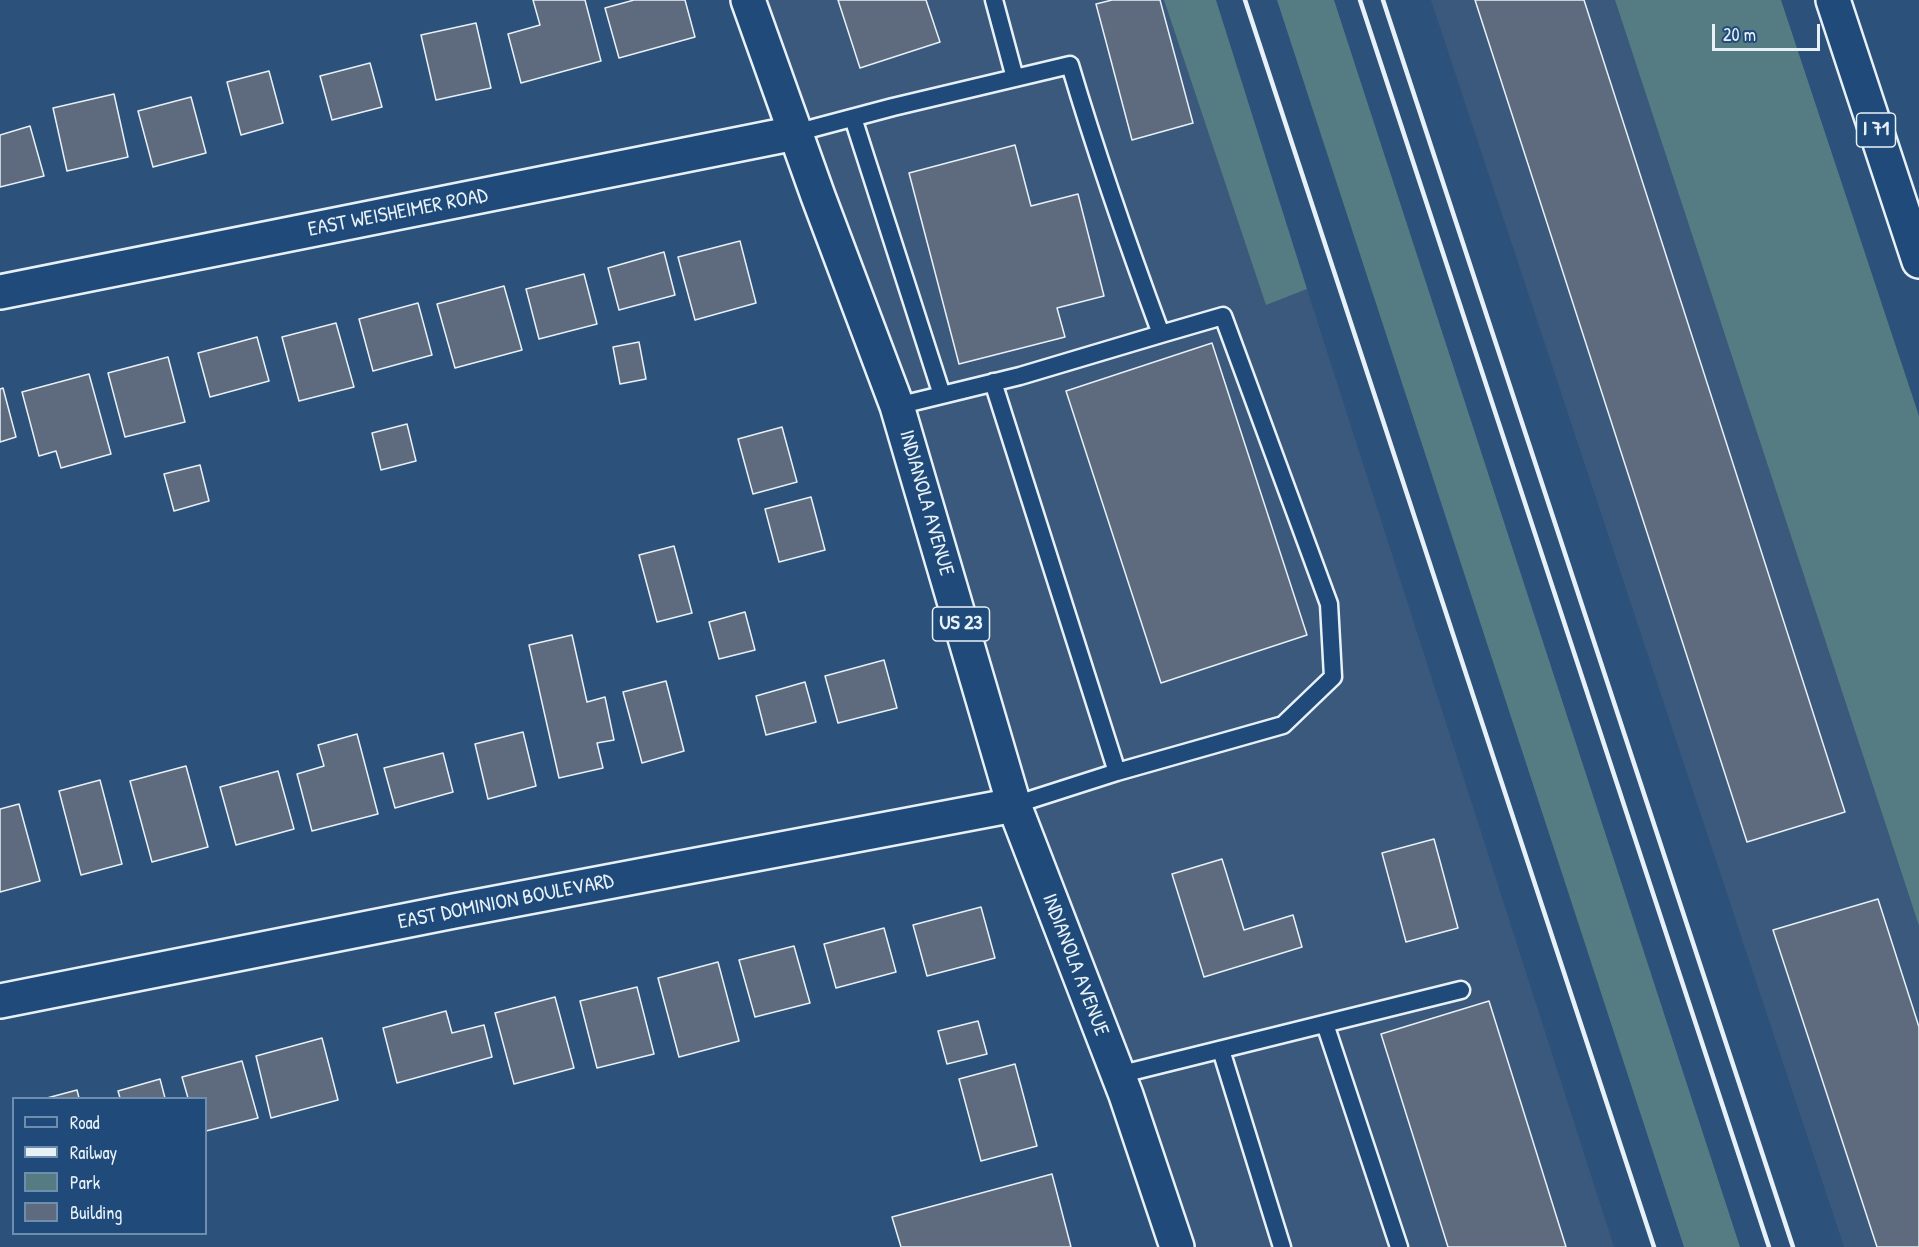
<!DOCTYPE html>
<html>
<head>
<meta charset="utf-8">
<style>
	body { margin:0 }
	#map { position:relative; width:1919px; height:1247px; overflow:hidden; background:#2c517b; font-family:"Patrick Hand",sans-serif }
	canvas { display:block }
	.legend { position:absolute; left:12px; top:1097px; width:195px; height:138px; box-sizing:border-box; background:#1f4a7a; border:2px solid #6f8dac; margin:0; padding:8px 10px; list-style:none; font-size:18px; color:#e8f1f8 }
	.legend li { display:flex; align-items:center; gap:12px; height:30px }
	.legend b { width:30px; border:2px solid #6f8dac }
	.scale { position:absolute; left:1712px; top:24px; width:108px; height:27px; box-sizing:border-box; border:3px solid #e8f1f8; border-top:0; padding-left:8px; font-size:18px; line-height:21px; white-space:nowrap; color:#e8f1f8; -webkit-text-stroke:4px #1f4a7a; paint-order:stroke }
</style>
</head>
<body>
<div id="map">
<canvas width="1919" height="1247"></canvas>
<ul class="legend">
<li><b style="height:8px;background:#1f4a7a"></b>Road</li>
<li><b style="height:8px;background:#e8f1f8"></b>Railway</li>
<li><b style="height:16px;background:#557c83"></b>Park</li>
<li><b style="height:16px;background:#5e6b7e"></b>Building</li>
</ul>
<div class="scale">20 m</div>
</div>
<script>
const context = document.querySelector('canvas').getContext('2d');
context.lineJoin = 'round';
function fillPath(path, color) { context.fillStyle = color; context.fill(path, 'evenodd'); }
function strokePath(path, color, width, dash) { context.strokeStyle = color; context.lineWidth = width; context.lineCap = dash ? 'butt' : 'round'; context.setLineDash(dash || []); context.stroke(path); }
function label(font, color, halo, rows, align = 'center') {
  context.font = font + ' "Patrick Hand",sans-serif'; context.lineWidth = 4.5; context.setLineDash([]); context.textBaseline = 'middle'; context.strokeStyle = halo; context.fillStyle = color; for (const [text, x, y, turn = 0] of rows) {
    context.save(); context.translate(x, y); context.rotate((+turn || 0) * Math.PI / 180); context.textAlign = isNaN(turn) ? turn : align; if (halo) context.strokeText(text, 0, 0); context.fillText(text, 0, 0); context.restore();
  }
}
fillPath(new Path2D(`
	M750 0H1164L1266 304 1307 289 1614 1247H1179Z
	M1431 0H1615L1919 926V1247H1844Z`), '#3b597c');
fillPath(new Path2D(`
	M1164 0H1216L1307 289 1266 305Z
	M1277 0H1334L1740 1247H1684Z
	M1615 0H1781L1919 416V926Z`), '#557c83');
const building = new Path2D(`
	M533 0H585L601 61 521 83 508 34 540 25Z
	M634 0H685L695 37 619 58 605 8Z
	M838 0H926L940 42 860 68Z
	M1112 0H1160L1193 123 1132 140 1096 4Z
	M1475 0H1584L1845 812 1747 842Z
	M476 23 491 88 436 100 421 35Z
	M370 63 382 107 332 120 320 76Z
	M269 71 283 123 241 135 227 82Z
	M114 94 128 157 67 171 53 108Z
	M191 97 206 153 153 167 138 111Z
	M30 126 44 176 0 187V135Z
	M1015 145 1031 206 1078 194 1104 296 1057 308 1065 337 959 364 909 173Z
	M740 241 756 303 695 320 678 257Z
	M664 252 675 295 619 310 608 268Z
	M584 274 597 324 539 339 526 289Z
	M504 286 522 350 455 368 437 304Z
	M418 303 432 355 373 371 359 319Z
	M336 323 354 387 299 401 282 337Z
	M257 337 269 381 210 397 198 353Z
	M639 342 646 379 620 384 613 347Z
	M1212 343 1307 635 1161 683 1066 391Z
	M168 357 185 422 125 437 108 373Z
	M89 374 111 454 61 468 56 451 39 456 22 392Z
	M3 388 16 437 0 442V389Z
	M407 424 416 461 381 470 372 433Z
	M782 427 797 482 753 494 738 439Z
	M200 465 209 501 174 511 164 474Z
	M811 497 825 550 779 562 765 509Z
	M674 546 692 613 657 622 639 555Z
	M745 612 755 650 719 659 709 622Z
	M572 635 587 702 605 697 614 740 597 743 603 768 559 778 529 645Z
	M884 660 897 708 838 723 825 676Z
	M666 681 684 751 642 763 623 692Z
	M805 682 816 722 766 735 756 696Z
	M523 732 536 786 488 799 475 744Z
	M357 734 378 814 312 831 297 774 324 766 318 745Z
	M443 753 453 792 395 808 384 768Z
	M186 766 208 847 152 862 130 781Z
	M278 771 294 829 236 845 220 787Z
	M100 780 122 864 81 875 59 791Z
	M19 804 40 881 0 892V809Z
	M1434 839 1458 928 1406 942 1382 853Z
	M1222 859 1244 930 1293 915 1302 947 1204 977 1172 874Z
	M1878 899 1919 1027V1247H1877L1773 930Z
	M981 907 995 958 927 976 913 925Z
	M884 928 896 972 836 988 824 944Z
	M794 946 810 1003 755 1017 739 960Z
	M718 962 739 1041 679 1057 658 978Z
	M637 987 654 1054 597 1068 580 1001Z
	M555 997 574 1068 514 1084 495 1013Z
	M1489 1001 1566 1247H1448L1381 1034Z
	M446 1011 452 1033 484 1025 492 1057 397 1083 383 1028Z
	M978 1021 987 1054 947 1064 938 1031Z
	M322 1038 338 1100 271 1118 256 1056Z
	M242 1061 258 1118 206 1131V1098H188L182 1077Z
	M1015 1064 1037 1146 981 1161 959 1079Z
	M160 1079 165 1098H120L118 1091Z
	M77 1090 79 1098H47Z
	M1052 1174 1071 1247H901L892 1217Z`);
fillPath(building, '#5e6b7e');
strokePath(building, '#e8f1f8', 1.5);
const lane = new Path2D(`
	M994 0 1015 78
	M853 118 942 395
	M795 133 893 107 1070 65C1097 156 1128 245 1161 334L1223 316 1329 604 1333 677 1283 725 1117 772 1014 805
	M993 382 1117 772
	M897 406 1020 376 1161 334
	M1325 1024 1399 1247
	M1221 1050 1282 1247
	M1118 1075 1461 990`);
const street = new Path2D(`
	M0 292 795 133
	M0 1001 454 911 1014 805`);
const primary = new Path2D(`
	M748 0 818 196 897 406 1014 805 1126 1095 1177 1247`);
const highway = new Path2D(`
	M1833 0 1919 261`);
strokePath(lane, '#e8f1f8', 21);
strokePath(street, '#e8f1f8', 38);
strokePath(primary, '#e8f1f8', 38);
strokePath(highway, '#e8f1f8', 38);
strokePath(lane, '#1f4a7a', 16);
strokePath(street, '#1f4a7a', 33);
strokePath(primary, '#1f4a7a', 33);
strokePath(highway, '#1f4a7a', 33);
strokePath(new Path2D(`
	M1245 0 1654 1247
	M1360 0 1769 1247
	M1383 0 1793 1247`), '#e8f1f8', 4.5);
for (const [x, y, w] of [
	[1876,130,39],
	[961,624,57]
]) { const box = new Path2D(); box.roundRect(x - w / 2, y - 17, w, 34, 4.5); context.fillStyle = '#1f4a7a'; context.fill(box); strokePath(box, '#e8f1f8', 1.5); }
label('bold 20px', '#e8f1f8', null, [
	["I 71",1876,130],
	["US 23",961,624]
]);
label('21px', '#e8f1f8', '#1f4a7a', [
	["EAST WEISHEIMER ROAD",398,213,-11],
	["INDIANOLA AVENUE",926,503,74],
	["EAST DOMINION BOULEVARD",506,902,-11],
	["INDIANOLA AVENUE",1075,965,69]
]);
</script>
</body>
</html>
